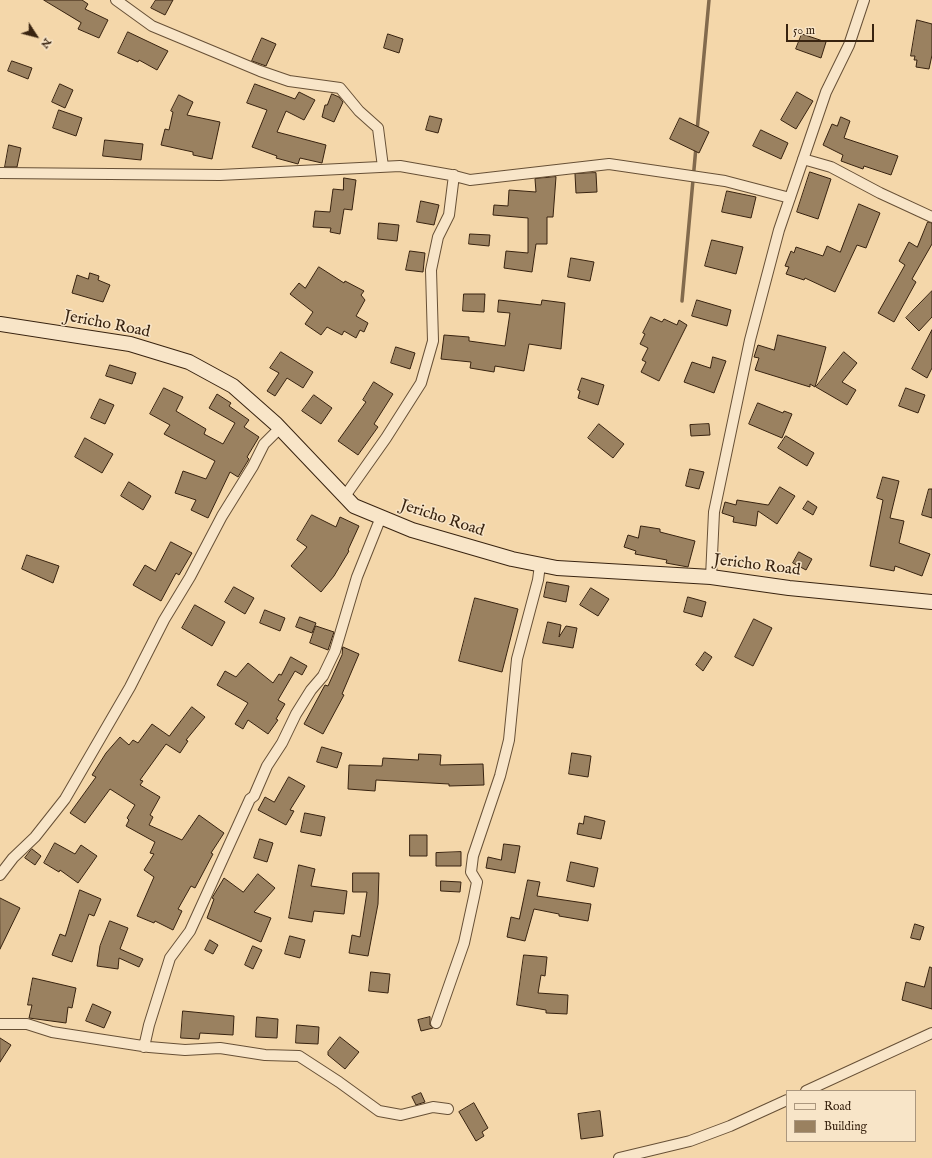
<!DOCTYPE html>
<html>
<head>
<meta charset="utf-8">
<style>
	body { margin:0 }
	#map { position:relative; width:932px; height:1158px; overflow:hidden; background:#f4d7aa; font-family:"IM FELL English",serif }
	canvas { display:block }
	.legend { position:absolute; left:786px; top:1090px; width:130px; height:52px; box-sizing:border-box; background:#f8e5c8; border:1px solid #ab977e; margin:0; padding:5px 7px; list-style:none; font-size:12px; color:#382310 }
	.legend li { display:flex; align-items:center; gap:8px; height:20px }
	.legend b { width:20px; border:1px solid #ab977e }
	.north { position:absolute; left:16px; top:16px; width:40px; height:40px; -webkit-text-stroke:3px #f8e5c8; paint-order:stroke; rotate:126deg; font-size:11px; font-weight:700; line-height:16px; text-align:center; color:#382310 }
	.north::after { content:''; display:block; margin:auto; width:14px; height:18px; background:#382310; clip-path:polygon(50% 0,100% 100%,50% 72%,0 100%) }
	.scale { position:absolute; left:786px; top:24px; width:88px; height:18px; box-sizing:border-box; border:2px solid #382310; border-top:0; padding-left:5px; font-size:12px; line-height:14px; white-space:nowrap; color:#382310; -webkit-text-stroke:3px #f8e5c8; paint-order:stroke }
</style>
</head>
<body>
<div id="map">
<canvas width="932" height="1158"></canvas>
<ul class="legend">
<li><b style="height:5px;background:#f8e5c8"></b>Road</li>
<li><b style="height:11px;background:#9a8160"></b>Building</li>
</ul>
<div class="north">N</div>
<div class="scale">50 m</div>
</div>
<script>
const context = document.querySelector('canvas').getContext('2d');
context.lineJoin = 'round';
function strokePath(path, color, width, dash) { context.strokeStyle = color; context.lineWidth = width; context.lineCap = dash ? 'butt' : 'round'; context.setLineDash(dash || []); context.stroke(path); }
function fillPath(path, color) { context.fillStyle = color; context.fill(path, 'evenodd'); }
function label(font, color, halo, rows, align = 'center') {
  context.font = font + ' "IM FELL English",serif'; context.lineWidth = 3; context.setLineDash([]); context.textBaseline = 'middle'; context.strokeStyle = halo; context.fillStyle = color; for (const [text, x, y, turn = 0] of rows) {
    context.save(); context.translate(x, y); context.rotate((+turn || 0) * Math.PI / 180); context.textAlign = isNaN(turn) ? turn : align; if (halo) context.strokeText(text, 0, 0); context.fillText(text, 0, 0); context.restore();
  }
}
strokePath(new Path2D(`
	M697 131 709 0
	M682 301 696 147`), '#826a4d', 3.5);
const building = new Path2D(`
	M44 0H82L88 4 85 9 108 20 99 38 78 29 81 23Z
	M156 0H173L165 15 151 8Z
	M917 20 932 24V55L929 69 916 67 917 60H914L915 56H911Z
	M128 32 168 51 157 70 139 60 138 62 118 53Z
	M388 34 403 39 399 53 384 48Z
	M802 34 826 42 821 58 796 49Z
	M262 38 276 44 266 66 252 61Z
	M12 61 32 68 28 79 8 71Z
	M60 84 73 90 65 108 52 102Z
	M255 84 295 99 299 92 315 100 304 120 286 111 277 132 326 145 322 163 300 158 298 164 276 158 277 156 252 147 267 110 247 103Z
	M797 92 813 101 796 129 781 120Z
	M332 94 339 97 343 102 334 122 322 117 325 105H327Z
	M179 95 193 102 187 115 220 122 212 159 193 155V152L161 145 165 129 169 130 173 112 171 111Z
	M59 110 82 118 76 136 53 128Z
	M430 116 442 119 438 133 426 130Z
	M841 117 850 121 844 138 898 156 891 175 864 166 863 169 841 161 843 155 823 145 832 124 837 126Z
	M680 118 709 132 699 153 670 139Z
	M761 130 788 143 781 159 753 146Z
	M105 140 143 144 141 160 103 156Z
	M9 145 21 148 17 167H5Z
	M810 172 831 179 818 219 797 212Z
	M596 173 597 192 576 193 575 174Z
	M556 177 553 217H547V244H536L532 272 504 268 506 251 528 253V218L493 215 494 205 508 206 509 190 536 192 535 179Z
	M344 178 356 180 352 210 344 209 340 234 330 232 331 228 313 227 315 211 330 212 333 189 343 190Z
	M727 191 756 197 751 218 722 212Z
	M421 201 439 205 434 225 417 222Z
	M859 204 880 213 866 248 857 245 835 292 805 278 804 280 786 274 789 267 785 266 791 251 794 253 796 247 823 256 827 246 840 252Z
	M928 222 932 223V244L912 279 916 282 894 322 878 313 905 265 899 261 909 242 917 247Z
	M379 223 399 225 397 241 378 239Z
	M470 234 490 235 489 246 469 244Z
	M712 240 743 247 736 274 705 266Z
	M410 251 425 253 423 272 406 270Z
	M571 258 594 262 590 281 568 277Z
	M319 267 344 283 345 281 364 291 361 295 365 300 356 316 368 323 364 332 360 330 356 338 344 331 342 335 327 327 321 335 305 324 313 312 290 294 299 283 305 288Z
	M90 273 99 276 98 280 110 285 103 302 72 293 77 275 88 279Z
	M932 291V317L919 331 906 318Z
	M464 294H485L484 312 463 311Z
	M499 300 541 305 542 300 565 303 561 349 529 344 524 371 495 366 494 372 470 368 471 362 441 359 444 335 469 337V341L505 346 510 313 498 312Z
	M697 300 731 310 727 326 692 316Z
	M651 317 662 322 664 319 677 325 679 320 687 325 659 381 641 372 646 362 642 360 648 348 640 344 645 334 643 333Z
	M932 330V368L927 378 912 369Z
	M778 335 826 347 815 387 810 384V387L755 370 759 358 754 357 758 345 774 350Z
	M396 347 415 353 410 369 391 363Z
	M281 352 313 372 303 388 287 378 275 396 267 391 279 373 270 368Z
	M844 352 857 363 842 382 856 390 847 405 816 387Z
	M713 357 726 361 714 393 684 382 692 362 710 368Z
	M110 365 136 373 132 384 106 376Z
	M582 378 604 385 598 405 578 398 580 391 578 390Z
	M374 382 393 394 374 424 378 427 358 455 338 441 366 402 363 400Z
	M164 388 183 397 176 411 206 429 204 434 223 444 235 423 209 408 217 394 231 403 229 406 249 420 244 427 259 437 247 457 249 459 238 477 230 472 208 518 191 510 196 500 175 493 183 471 206 479 215 461 164 434 170 425 150 414Z
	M906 388 925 395 918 413 899 406Z
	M314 395 332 408 321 424 302 411Z
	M100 399 114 405 105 424 91 418Z
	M758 403 783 413 784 411 792 414 782 438 749 424Z
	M599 424 624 444 613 458 588 438Z
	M709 424 710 435 691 436 690 425Z
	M786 436 814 453 807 466 778 448Z
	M85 438 113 454 102 473 75 457Z
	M690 469 704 472 699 489 686 486Z
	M883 477 899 481 890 518 904 521 899 543 930 554 922 576 895 566 894 571 870 566 883 500 877 498Z
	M129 482 151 496 143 510 121 496Z
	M780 487 795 496 777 524 758 511 756 526 733 522 734 517 722 513 725 502 736 505 737 500 768 505Z
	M929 489H932V518L922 515Z
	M808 501 817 507 813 515 803 509Z
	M312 515 336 527 340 517 359 526 348 550 349 551 334 576 321 592 291 566 307 547 297 540Z
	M641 526 660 529V532L695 541 688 567 666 563 667 560 635 554 636 551 624 547 628 535 638 538Z
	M171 542 192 553 179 575 176 573 161 601 133 585 145 565 155 571Z
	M799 552 812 559 806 570 793 563Z
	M27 555 59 566 53 583 22 569Z
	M547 582 569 586 566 602 544 597Z
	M234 587 254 598 245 614 225 602Z
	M591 588 609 599 598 616 580 605Z
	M688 597 706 602 702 617 684 612Z
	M475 598 518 609 502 672 459 661Z
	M195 605 225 622 212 646 182 628Z
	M265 610 285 618 280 631 260 623Z
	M300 617 316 623 312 633 296 627Z
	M754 619 772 628 753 666 735 657Z
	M548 622 561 625 559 637 566 626 577 628 573 648 543 643Z
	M316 626 334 632 328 650 310 643Z
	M343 647 359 654 342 694 344 695 323 734 304 724 325 685 328 686 342 655Z
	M705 652 712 657 703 671 696 665Z
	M291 657 307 666 302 675 295 671 278 700 285 704 276 719 278 720 268 734 248 720 243 729 235 724 248 703 217 685 225 671 236 677 248 663 273 683 279 674 281 675Z
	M192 707 205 717 186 740 188 741 180 753 166 744 140 780 143 781 140 785 160 797 150 815 153 817 149 825 182 840 199 815 224 833 211 853 213 854 195 888 191 886 178 909 182 911 173 930 155 921 154 923 137 916 154 877 144 870 154 854 150 853 155 842 126 826 129 820 127 818 135 805 110 789 85 823 70 813 96 777 92 775 106 753 120 737 129 745 133 740 138 743 152 724 169 736Z
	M322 747 342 753 337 768 317 762Z
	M572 753 591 756 588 777 569 774Z
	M419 754 441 755 440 765 483 764 484 785 449 786V784L376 780 375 791 348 789 349 765 382 766 383 758 418 760Z
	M289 777 305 786 290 810 294 811 286 825 258 810 265 797 274 802Z
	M305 813 325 817 321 836 301 832Z
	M585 816 605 821 601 839 577 834 579 823 583 824Z
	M410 835H427V856H410Z
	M260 839 273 843 267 862 254 858Z
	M55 843 75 854 81 845 97 856 78 883 60 870 59 872 44 863Z
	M504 844 520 846 515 873 486 868 488 857 501 860Z
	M32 849 41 856 35 865 25 858Z
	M461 852V866H436V853Z
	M571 862 598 868 594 887 567 881Z
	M299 865 315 869 311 886 347 891 344 914 314 911 312 922 289 918Z
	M353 873H379L378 904 368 956 349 953 352 935 360 937 367 892H353Z
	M258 874 275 888 254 912 271 918 261 942 207 918 214 899 212 898 224 878 243 892Z
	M528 880 540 882 537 896 591 904 588 921 559 916V914L534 909 525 941 507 937 511 917 519 919Z
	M441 881 461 882 460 892 441 891Z
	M80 890 101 899 94 916 89 914 72 962 52 955 60 934 65 936Z
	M0 898 20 908 0 949Z
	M110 921 128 928 120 949 143 959 139 967 119 958 118 969 97 966 100 946Z
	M915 924 924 927 920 940 911 938Z
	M290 936 305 940 300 958 285 954Z
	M210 940 218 945 213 954 205 950Z
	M253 946 262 950 253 969 245 965Z
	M524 955 547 957 545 976 541 975 538 993 568 995 567 1014 546 1013V1010L517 1005Z
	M930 967 932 968V1009L902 1000 906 982 924 987Z
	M371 972 390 974 388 993 369 991Z
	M33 978 76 988 72 1008 68 1007 66 1023 29 1018 32 1005H28Z
	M93 1004 111 1012 104 1028 86 1021Z
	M183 1011 234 1016 233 1035 200 1033 199 1039 181 1038Z
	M257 1017 278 1019 277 1038 256 1037Z
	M430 1017V1025L433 1028 421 1031 418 1020Z
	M297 1025 319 1027 318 1044 296 1043Z
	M340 1037 359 1052 345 1069 328 1055V1052Z
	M0 1038 11 1045 0 1062Z
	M421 1093 425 1102 416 1105 412 1097Z
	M474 1103 488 1128 482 1132 484 1136 476 1141 459 1112Z
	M600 1111 603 1136 581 1139 578 1114Z`);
fillPath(building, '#9a8160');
strokePath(building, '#382310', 1);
const street = new Path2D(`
	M116 0 152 26 260 71 289 81 340 88 359 111 378 128 383 167
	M803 159 831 167 880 193 932 217
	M0 173 220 175 400 166 451 175 470 180 609 164 725 181 790 198
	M345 496 386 438 421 383 433 341 431 270 438 237 449 215 454 175
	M711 577 714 512 750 340 779 230 826 92 849 45 864 0
	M0 875 13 858 35 837 65 799 130 687 164 620 190 577 222 516 253 466 264 444 280 428
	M436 1023 464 943 474 897 477 882 471 872 473 856 500 776 509 740 517 659 538 580 540 565
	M0 1024H27L52 1032 149 1047 185 1050 220 1048 265 1055 299 1056 339 1082 379 1111 401 1115 433 1107 448 1109
	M144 1047 149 1025 170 958 190 931 250 799 254 796 267 766 282 743 296 714 311 690 323 676 335 651 357 577 381 517
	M806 1091 932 1033
	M619 1158 690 1141 730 1126 787 1100`);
const secondary = new Path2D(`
	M0 324 130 344 189 362 233 386 276 424 354 506 412 530 512 559 557 568 711 577 789 588 932 602`);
strokePath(street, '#675036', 12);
strokePath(secondary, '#382310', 16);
strokePath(street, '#f8e5c8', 10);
strokePath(secondary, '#f8e5c8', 14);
label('16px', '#382310', '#f8e5c8', [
	["Jericho Road",107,325,11],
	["Jericho Road",442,519,18],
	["Jericho Road",757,566,7]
]);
</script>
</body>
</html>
